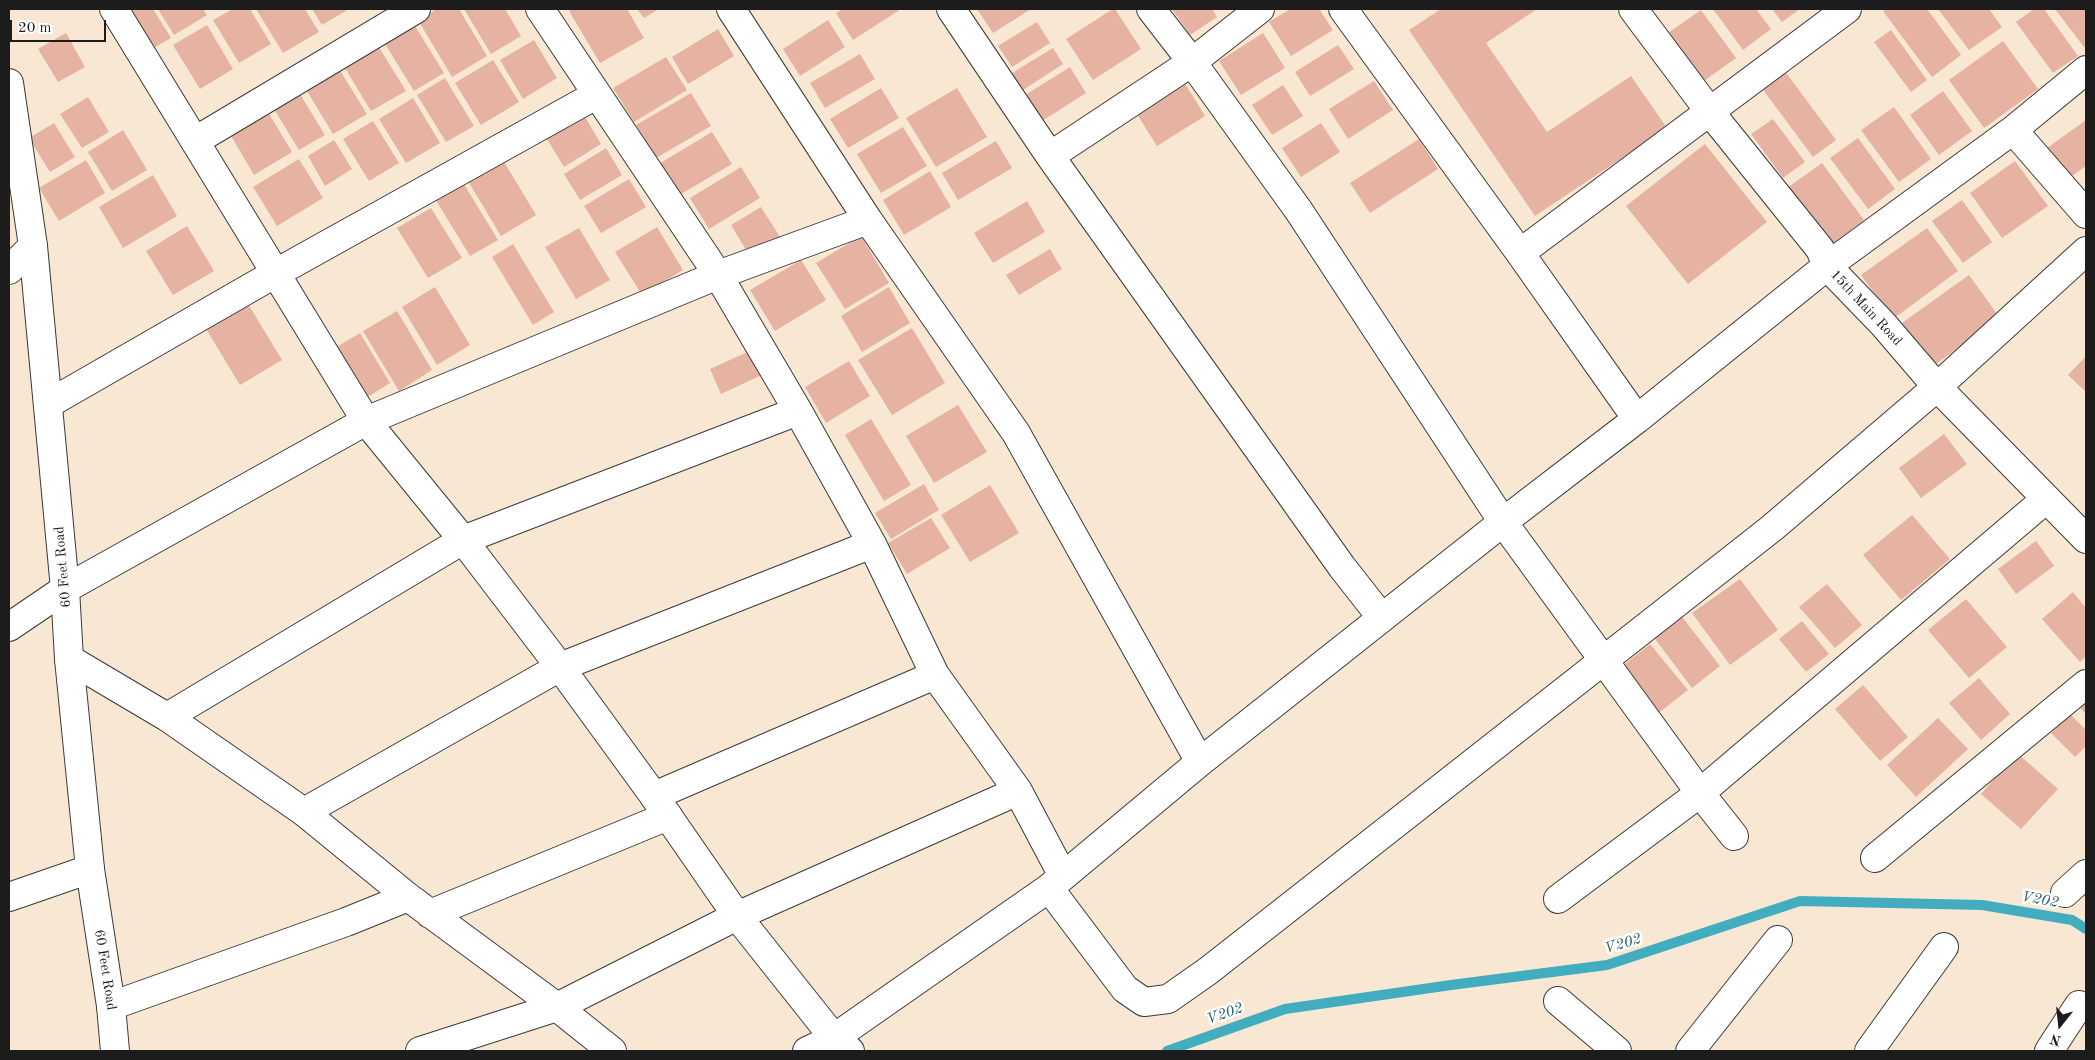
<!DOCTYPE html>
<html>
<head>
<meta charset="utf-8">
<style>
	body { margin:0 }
	#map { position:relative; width:2095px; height:1060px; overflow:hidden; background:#f7e7d3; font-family:"Old Standard TT",serif }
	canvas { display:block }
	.frame { position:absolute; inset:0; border:10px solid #1c1c1c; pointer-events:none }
	.north { position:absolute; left:2035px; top:1000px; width:50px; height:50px; -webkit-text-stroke:4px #fff; paint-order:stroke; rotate:196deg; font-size:14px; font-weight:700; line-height:20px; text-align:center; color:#1c1c1c }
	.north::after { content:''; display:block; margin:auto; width:18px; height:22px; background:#1c1c1c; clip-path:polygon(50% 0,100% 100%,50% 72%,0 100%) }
	.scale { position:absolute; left:10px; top:20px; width:96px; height:22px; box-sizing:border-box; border:2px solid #1c1c1c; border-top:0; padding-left:6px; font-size:15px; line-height:18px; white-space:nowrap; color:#1c1c1c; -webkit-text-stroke:4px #fff; paint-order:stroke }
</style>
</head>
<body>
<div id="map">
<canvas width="2095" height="1060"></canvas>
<div class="frame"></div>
<div class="north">N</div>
<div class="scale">20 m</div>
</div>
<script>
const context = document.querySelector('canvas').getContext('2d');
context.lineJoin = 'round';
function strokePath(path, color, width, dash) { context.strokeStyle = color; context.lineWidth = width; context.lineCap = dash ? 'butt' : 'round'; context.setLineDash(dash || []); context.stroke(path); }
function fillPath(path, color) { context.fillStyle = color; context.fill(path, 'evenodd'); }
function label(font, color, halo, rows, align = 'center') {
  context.font = font + ' "Old Standard TT",serif'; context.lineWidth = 5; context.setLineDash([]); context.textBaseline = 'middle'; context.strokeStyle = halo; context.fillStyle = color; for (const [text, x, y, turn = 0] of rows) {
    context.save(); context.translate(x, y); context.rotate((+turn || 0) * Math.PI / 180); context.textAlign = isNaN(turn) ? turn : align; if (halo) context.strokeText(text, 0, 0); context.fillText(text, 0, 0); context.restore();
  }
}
strokePath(new Path2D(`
	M1167 1051 1285 1009 1451 985 1607 965 1800 901 1982 905 2072 920 2086 929`), '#41adbf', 10);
fillPath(new Path2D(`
	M118 9H153L171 38 145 53Z
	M158 9H203L207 15 174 35Z
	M233 9H250L271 44 239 63 213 20Z
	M256 9H305L319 32 283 53Z
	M312 9H349L322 25Z
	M437 9H459L487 56 452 77 418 20Z
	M464 9H505L521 36 491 54Z
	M573 9H627L644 38 600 63 569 11Z
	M637 9H659L644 18Z
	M843 9H901L853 40 836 13Z
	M977 9H1031L993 33Z
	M1113 9H1115L1141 49 1093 80 1066 39Z
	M1172 9H1212L1217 17 1190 35Z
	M1290 9H1319L1333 30 1291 56 1269 22Z
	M1441 9H1537L1486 43 1547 132 1631 76 1667 128 1535 216 1409 30Z
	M1713 9H1756L1771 29 1743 50Z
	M1772 9H1800L1782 22Z
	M1886 9H1927L1961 55 1932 77 1883 11Z
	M1938 9H1989L2002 27 1969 50Z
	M2034 9H2044L2078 56 2053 73 2016 22Z
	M2055 9H2086V46L2084 47Z
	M1701 10 1736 58 1704 81 1668 33Z
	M828 20 845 47 800 76 783 49Z
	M1037 22 1050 43 1012 67 998 46Z
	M207 25 233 69 200 89 173 45Z
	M415 26 444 73 414 91 385 44Z
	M718 29 734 56 688 84 672 57Z
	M1891 30 1927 80 1911 92 1874 42Z
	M66 33 85 67 58 82 38 49Z
	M1263 33 1285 68 1241 95 1219 61Z
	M534 40 557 78 523 99 500 60Z
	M2003 41 2038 89 1984 128 1949 80Z
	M377 44 406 91 371 111 343 65Z
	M1338 45 1354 69 1310 96 1295 72Z
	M1053 48 1063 64 1023 90 1012 73Z
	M860 54 875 79 825 108 810 83Z
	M666 57 687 90 634 122 613 88Z
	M493 60 519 102 481 125 455 83Z
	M336 64 367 114 333 134 302 83Z
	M1070 67 1086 93 1039 123 1022 97Z
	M1784 70 1836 140 1813 157 1761 87Z
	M1181 77 1205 116 1157 146 1133 108Z
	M445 78 474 126 446 142 417 95Z
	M1374 81 1393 110 1348 139 1329 109Z
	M1283 85 1303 116 1272 135 1252 105Z
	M295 86 325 135 299 150 269 101Z
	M881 88 899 118 848 148 830 119Z
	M957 88 987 137 936 167 906 118Z
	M1943 91 1972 131 1939 155 1910 115Z
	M691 93 711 126 656 158 636 125Z
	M88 97 109 132 82 148 60 114Z
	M413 98 440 143 406 163 379 119Z
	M262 102 292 152 254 175 224 124Z
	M1894 107 1931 159 1899 182 1861 130Z
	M582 112 601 144 564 167 544 134Z
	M1773 119 1805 162 1783 178 1751 134Z
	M2086 120V166L2069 178 2047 148Z
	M373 121 399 163 369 181 343 139Z
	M54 123 75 157 50 172 29 138Z
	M1321 123 1340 152 1301 177 1282 148Z
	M903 127 927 166 881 193 857 154Z
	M123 130 147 170 112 191 88 152Z
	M712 132 732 164 676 197 657 165Z
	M1858 138 1895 189 1868 209 1830 158Z
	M1419 139 1438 169 1370 213 1350 183Z
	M334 140 352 169 325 186 308 156Z
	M996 141 1012 168 958 200 942 173Z
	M1705 144 1767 222 1688 284 1626 206Z
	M606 148 622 175 580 200 564 174Z
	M500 155 536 215 501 236 465 176Z
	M299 159 323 198 277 226 253 187Z
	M86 160 105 193 59 221 39 188Z
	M2015 161 2048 206 2002 238 1970 193Z
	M1822 163 1864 220 1829 246 1787 188Z
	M741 167 760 198 709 229 690 198Z
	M930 171 951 207 904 235 883 200Z
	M153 175 177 216 123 248 99 207Z
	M459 176 498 240 470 256 431 192Z
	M629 179 646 207 601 233 584 206Z
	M1962 200 1992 242 1963 263 1932 221Z
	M1027 201 1045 232 993 263 974 233Z
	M761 207 780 237 749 255 731 225Z
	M431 208 462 258 428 278 397 228Z
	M187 226 214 271 173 295 146 251Z
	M657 227 683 270 642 295 615 252Z
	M579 228 610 280 576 299 545 247Z
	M1927 228 1958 271 1893 319 1861 275Z
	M861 236 889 283 845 309 816 263Z
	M513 244 554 312 533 325 492 257Z
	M1050 249 1062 269 1019 295 1006 275Z
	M801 260 826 300 775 331 750 290Z
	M1969 275 2000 318 1926 371 1895 328Z
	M435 287 470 345 437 365 402 307Z
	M889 287 910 323 862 352 841 316Z
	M242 294 282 360 240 385 200 319Z
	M397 311 432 370 399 391 363 331Z
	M912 328 945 383 892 415 858 360Z
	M360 333 390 383 366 398 335 348Z
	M752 350 764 374 721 394 710 369Z
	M2086 356V392L2068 375Z
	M849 361 870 396 826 423 805 387Z
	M958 405 987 452 934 483 906 436Z
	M871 419 911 485 884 501 845 435Z
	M1944 434 1967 464 1921 498 1899 468Z
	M924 484 939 510 891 539 875 513Z
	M990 485 1019 533 970 562 941 515Z
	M1912 515 1950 559 1901 600 1863 555Z
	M931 518 950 548 907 574 888 543Z
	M2036 541 2054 566 2016 594 1998 569Z
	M1740 579 1778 630 1730 665 1692 613Z
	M1827 584 1862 625 1835 648 1799 607Z
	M2073 592 2086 608V656L2080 662 2042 619Z
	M1966 599 2007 647 1969 678 1928 630Z
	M1680 614 1720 666 1692 688 1652 635Z
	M1802 621 1829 654 1806 672 1779 639Z
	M1650 644 1688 690 1656 715 1619 669Z
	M1979 678 2010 714 1981 740 1949 703Z
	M1863 685 1908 737 1880 761 1835 709Z
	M2086 698V714L2078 706Z
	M2070 714 2086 730V746L2075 757 2051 733Z
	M1938 718 1968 749 1916 797 1887 765Z
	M2017 753 2058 789 2021 829 1981 794Z`), '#e6b3a2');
const minor = new Path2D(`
	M540 9 718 275 798 411 872 544 935 675 1018 791 1063 876
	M731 9 868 220 1016 433 1200 762
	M951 9 1050 156 1342 567 1382 618
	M1151 9 1192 62 1299 211 1503 522 1700 793 2046 499
	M1343 9 1520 253 1637 419
	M1633 9 1710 112 1820 249 1827 266 1883 324 1937 387 2086 539
	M2013 130 2086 214
	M195 141 416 9
	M1050 156 1192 62 1260 9
	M1520 253 1847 9
	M9 270 33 246
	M48 404 276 273 596 95
	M9 627 65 589 366 421 718 275 868 220
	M69 659 167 717 304 812 408 897 557 1007 612 1051
	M167 717 463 540 798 411
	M654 796 935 675
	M304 812 560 667 872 544
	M1875 858 2086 684
	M1049 888 1125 989 1144 1002 1168 999 1208 971 1772 528 1937 387 2086 251
	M2065 893 2086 874
	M9 897 90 869
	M1558 899 1700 793 1734 836
	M430 914 668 816
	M1558 1001 1617 1051
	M111 1006 346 922 408 897
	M420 1051 557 1007 737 916 1018 791
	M807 1051 834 1038 1049 888 1200 762 1503 522 1637 419 1827 266 2013 130 2086 70
	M1690 1051 1778 940
	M1869 1051 1944 947
	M2049 1051 2079 1005`);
const tertiary = new Path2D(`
	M114 9 366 421 463 540 560 667 654 796 737 916 834 1038 850 1051
	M9 83 33 246 65 589 69 659 90 869 111 1006 115 1051`);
strokePath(minor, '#3d3a37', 30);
strokePath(tertiary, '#3d3a37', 30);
strokePath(minor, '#fff', 28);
strokePath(tertiary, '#fff', 28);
label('14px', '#1c1c1c', '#fff', [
	["15th Main Road",1866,308,47],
	["60 Feet Road",63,567,-95],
	["60 Feet Road",105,970,81]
]);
label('italic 15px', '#2e646e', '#fff', [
	["V202",2040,900,10],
	["V202",1623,944,-17],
	["V202",1225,1014,-20]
]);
</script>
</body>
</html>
